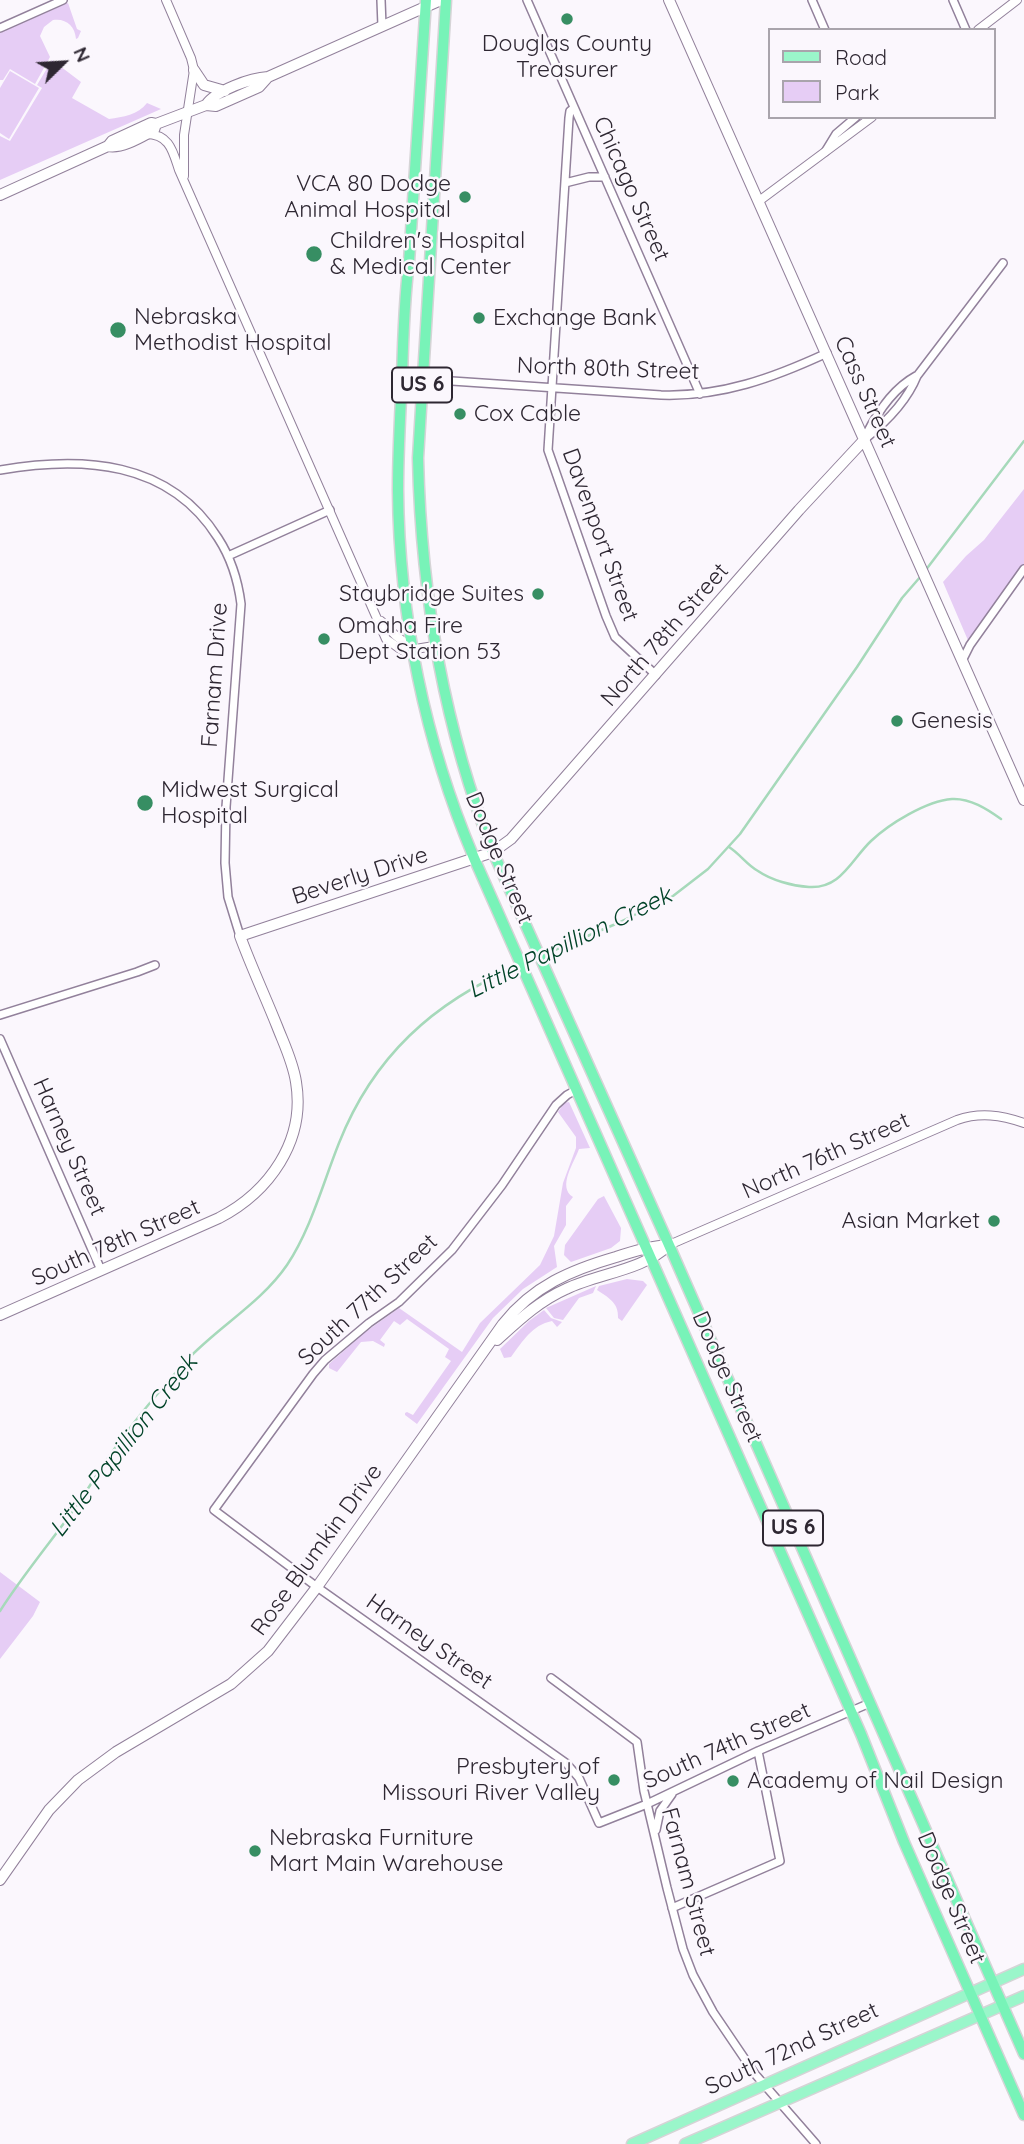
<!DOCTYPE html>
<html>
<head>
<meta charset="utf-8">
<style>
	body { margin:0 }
	#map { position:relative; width:1024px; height:2144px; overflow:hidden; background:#fbf7fd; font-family:Quicksand,sans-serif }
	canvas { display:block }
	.legend { position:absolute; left:768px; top:28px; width:228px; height:91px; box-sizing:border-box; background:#fbf7fd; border:2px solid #a9a4ac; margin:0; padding:9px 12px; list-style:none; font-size:21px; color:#2e2732 }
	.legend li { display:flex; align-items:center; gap:14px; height:35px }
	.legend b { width:35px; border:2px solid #a9a4ac }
	.north { position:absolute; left:28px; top:28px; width:70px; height:70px; -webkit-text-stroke:5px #fbf7fd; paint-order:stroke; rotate:66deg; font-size:19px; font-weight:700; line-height:28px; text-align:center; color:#2e2732 }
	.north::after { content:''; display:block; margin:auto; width:24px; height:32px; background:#2e2732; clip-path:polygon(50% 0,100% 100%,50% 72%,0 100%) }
</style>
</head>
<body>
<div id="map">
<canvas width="1024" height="2144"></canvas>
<ul class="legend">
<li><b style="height:9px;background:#9af6ca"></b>Road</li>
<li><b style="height:19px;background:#e6cdf5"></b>Park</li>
</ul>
<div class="north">N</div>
</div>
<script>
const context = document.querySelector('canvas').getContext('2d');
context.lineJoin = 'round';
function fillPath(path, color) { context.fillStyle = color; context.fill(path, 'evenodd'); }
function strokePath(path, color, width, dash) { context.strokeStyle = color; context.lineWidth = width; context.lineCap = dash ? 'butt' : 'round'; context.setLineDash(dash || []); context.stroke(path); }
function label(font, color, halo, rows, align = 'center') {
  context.font = font + ' Quicksand,sans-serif'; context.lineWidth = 5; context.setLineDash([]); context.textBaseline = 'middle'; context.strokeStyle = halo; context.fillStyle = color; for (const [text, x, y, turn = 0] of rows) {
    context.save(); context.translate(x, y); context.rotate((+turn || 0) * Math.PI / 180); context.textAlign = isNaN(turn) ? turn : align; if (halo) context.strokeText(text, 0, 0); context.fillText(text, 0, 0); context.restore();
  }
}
fillPath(new Path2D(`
	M68 3 77 29 81 31 78 38 76 39C75 26 66 18 53 20L44 27 40 36 50 57 35 84 10 69 3 80H0V33Z
	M52 60 81 82 72 98 109 119C123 117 138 115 147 103L161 109 0 180V136L10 141 42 88 37 85Z
	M10 71 39 88 9 139 0 133V88Z
	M1024 489V569L970 645 943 582 966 556 984 540Z
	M569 1102 590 1148 579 1149C574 1163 557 1187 573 1197L566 1206V1225L554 1246 557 1267 523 1289 493 1318 417 1424 405 1415V1413L407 1412 413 1415 451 1361 445 1357 449 1349 407 1319 400 1325 394 1321 380 1340 385 1344 384 1347 373 1341 361 1342 337 1372 329 1368V1364L364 1333 399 1308 462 1352 480 1323 540 1265 554 1236 563 1183 576 1148V1137L558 1112 564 1103Z
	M604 1196 621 1228 620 1241 611 1248 571 1262 564 1255 565 1245 598 1199Z
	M627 1279 643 1281 647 1285 622 1321 618 1318C619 1302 607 1297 597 1290L599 1286Z
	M596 1286 593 1293 579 1298 563 1320 554 1318 546 1308Z
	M544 1310 551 1318 562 1322 557 1327 552 1321C532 1325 523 1341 511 1357L504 1358 500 1349 529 1321Z
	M0 1572 40 1602 33 1616 0 1659Z`), '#e6cdf5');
strokePath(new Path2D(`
	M925 571 1024 441
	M729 847C740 854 747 865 758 871 771 880 792 886 809 887 841 889 851 860 871 841 889 824 926 801 952 799 970 798 987 809 1001 819
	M543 955 618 923 673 896 708 869 740 834 857 667 902 598 921 576
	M524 963 537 958
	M0 1611C23 1575 50 1543 75 1508 87 1491 98 1472 110 1455 133 1422 160 1390 187 1360 218 1327 261 1303 287 1265 311 1229 323 1183 339 1143 373 1057 433 1002 518 966`), '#a6d9ba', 2.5);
const minor = new Path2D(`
	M381 0 382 26
	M527 0 700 394
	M812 0 825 30
	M953 0 966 30
	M0 28 63 0
	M574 108 570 111 569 118 548 450 606 616 615 637 656 675
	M825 152 836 134 856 117
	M565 183 589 177H605
	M422 379 661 395C721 397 773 378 827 353
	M866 435C877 413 894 388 916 376
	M865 439C885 423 907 401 917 376L1003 263
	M0 470C82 456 169 460 218 538 231 558 238 580 241 604L226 807 225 863 228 897 240 936
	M228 556 330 510
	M962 661 970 645 1024 569
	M0 1015 137 972 155 965
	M0 1039 101 1270
	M576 1090 567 1095 556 1105 502 1185 452 1250 399 1302 369 1323 325 1360 313 1374 214 1510 317 1587 566 1763 579 1778 599 1823 647 1804 758 1751 870 1703
	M551 1678 637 1742 644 1791 667 1888 683 1949 693 1975 713 2012 755 2074 816 2144
	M656 1830 660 1811 672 1794
	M672 1908 780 1861 758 1751`);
const tertiary = new Path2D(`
	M166 0 191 58 194 70 184 135V176
	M978 30 1017 0
	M146 134C170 134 173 152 179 170L386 639 403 651 434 646
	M759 201 872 117
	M381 621 395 635 413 649
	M669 1245 957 1120C980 1112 1001 1115 1024 1123`);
const secondary = new Path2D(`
	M669 0 1024 800
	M194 70 204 85 225 91
	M206 105C216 90 251 78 268 77L441 0
	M108 146C122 149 141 137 154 130L156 124
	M0 195 108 146 112 141 151 123 156 124 206 105 216 106 259 87 268 77
	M0 1315 219 1218C269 1192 306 1141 296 1082 293 1062 284 1044 277 1026 265 996 251 966 240 936L493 852 511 839 799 510 865 439
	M497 1340C518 1321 539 1301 566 1289 599 1273 642 1271 669 1245
	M0 1880 49 1810 78 1780 116 1752 231 1684 268 1651 317 1587 503 1324C533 1286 571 1270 616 1257 634 1251 651 1246 669 1245`);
const primary = new Path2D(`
	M632 2144 1024 1969
	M685 2144 1024 1996`);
const trunk = new Path2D(`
	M426 0 409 262C404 301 403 339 402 379 400 416 398 453 398 490 399 616 425 742 474 858L861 1734 904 1842 1024 2115
	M446 0 418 458C421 594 443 725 493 852L669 1245 1024 2054`);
strokePath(minor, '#92819b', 10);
strokePath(tertiary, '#92819b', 10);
strokePath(secondary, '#92819b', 12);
strokePath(primary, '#d5d4d6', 13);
strokePath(trunk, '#d5d4d6', 13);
strokePath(minor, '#fff', 7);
strokePath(tertiary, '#fff', 8);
strokePath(secondary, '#fff', 10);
strokePath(primary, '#9af6ca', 10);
strokePath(trunk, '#78f3b8', 10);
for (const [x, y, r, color] of [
	[567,19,7,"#378e63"],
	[465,197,7,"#378e63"],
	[314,254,9,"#378e63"],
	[479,318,7,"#378e63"],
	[118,330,9,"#378e63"],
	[460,414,7,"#378e63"],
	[538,594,7,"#378e63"],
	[324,639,7,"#378e63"],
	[897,721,7,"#378e63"],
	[145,803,9,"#378e63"],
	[994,1221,7,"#378e63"],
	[614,1780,7,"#378e63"],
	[733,1781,7,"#378e63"],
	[255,1851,7,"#378e63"]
]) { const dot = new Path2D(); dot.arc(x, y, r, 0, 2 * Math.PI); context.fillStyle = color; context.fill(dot); strokePath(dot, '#fbf7fd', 2.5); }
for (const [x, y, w] of [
	[422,385,60],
	[793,1528,60]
]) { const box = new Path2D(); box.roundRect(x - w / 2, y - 17.5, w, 35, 5); context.fillStyle = '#fbf7fd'; context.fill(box); strokePath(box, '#2e2732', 2); }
label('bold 21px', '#2e2732', null, [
	["US 6",422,385],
	["US 6",793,1528]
]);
label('23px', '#2e2732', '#fbf7fd', [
	["Douglas County",567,44,"center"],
	["Treasurer",567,70,"center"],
	["VCA 80 Dodge",451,184,"right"],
	["Animal Hospital",451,210,"right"],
	["Children's Hospital",330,241],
	["& Medical Center",330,267],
	["Nebraska",134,317],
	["Methodist Hospital",134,343],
	["Exchange Bank",493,318],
	["Cox Cable",474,414],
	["Staybridge Suites",524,594,"right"],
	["Omaha Fire",338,626],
	["Dept Station 53",338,652],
	["Genesis",911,721],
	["Midwest Surgical",161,790],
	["Hospital",161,816],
	["Asian Market",980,1221,"right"],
	["Presbytery of",600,1767,"right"],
	["Missouri River Valley",600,1793,"right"],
	["Academy of Nail Design",747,1781],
	["Nebraska Furniture",269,1838],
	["Mart Main Warehouse",269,1864]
], 'left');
label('23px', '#2e2732', '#fbf7fd', [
	["Chicago Street",631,189,66],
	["North 80th Street",608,369,2],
	["Cass Street",865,392,66],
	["Davenport Street",600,535,70],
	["North 78th Street",665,635,-49],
	["Farnam Drive",215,675,-86],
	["Dodge Street",499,858,67],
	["Beverly Drive",360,876,-18],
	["Harney Street",69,1147,66],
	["North 76th Street",826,1156,-24],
	["South 78th Street",116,1243,-24],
	["South 77th Street",368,1300,-43],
	["Dodge Street",727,1377,66],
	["Rose Blumkin Drive",317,1550,-54],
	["Harney Street",429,1642,35],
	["South 74th Street",727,1746,-24],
	["Farnam Street",688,1882,75],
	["Dodge Street",951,1898,67],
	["South 72nd Street",792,2049,-25]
]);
label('italic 24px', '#014328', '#fbf7fd', [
	["Little Papillion Creek",570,943,-26],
	["Little Papillion Creek",124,1446,-52]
]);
</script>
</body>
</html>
